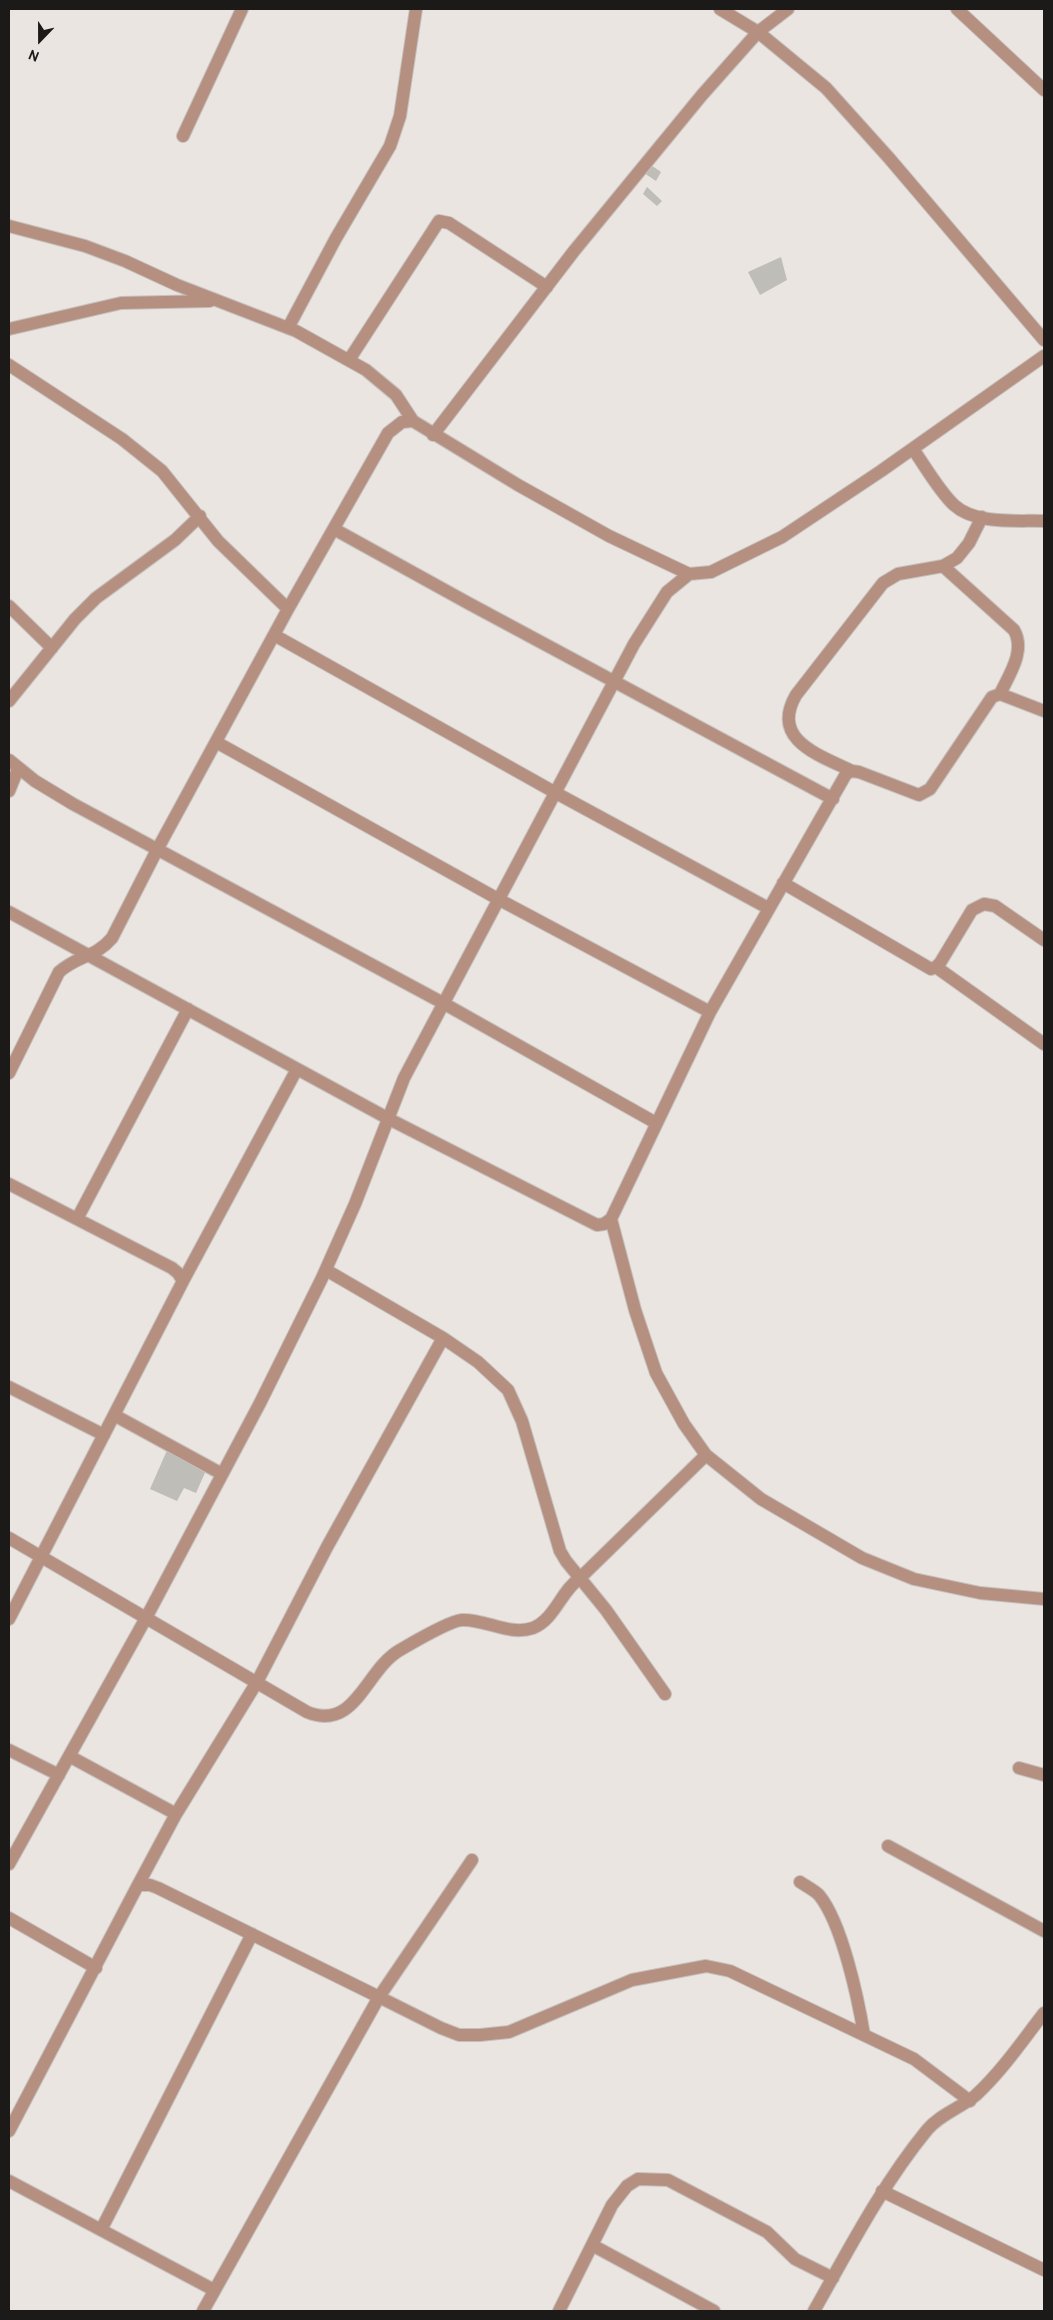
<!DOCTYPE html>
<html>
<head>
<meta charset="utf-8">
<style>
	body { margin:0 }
	#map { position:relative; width:1053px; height:2320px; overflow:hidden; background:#eae5e1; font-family:Overpass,sans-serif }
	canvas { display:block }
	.frame { position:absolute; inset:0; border:10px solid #1b1a18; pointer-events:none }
	.north { position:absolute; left:15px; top:15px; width:50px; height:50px; -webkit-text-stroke:4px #eae5e1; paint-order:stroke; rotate:202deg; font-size:14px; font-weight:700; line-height:20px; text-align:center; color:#1b1a18 }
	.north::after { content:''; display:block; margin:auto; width:18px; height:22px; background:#1b1a18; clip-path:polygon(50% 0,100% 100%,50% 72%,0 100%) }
</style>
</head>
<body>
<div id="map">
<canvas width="1053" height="2320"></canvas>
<div class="frame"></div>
<div class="north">N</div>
</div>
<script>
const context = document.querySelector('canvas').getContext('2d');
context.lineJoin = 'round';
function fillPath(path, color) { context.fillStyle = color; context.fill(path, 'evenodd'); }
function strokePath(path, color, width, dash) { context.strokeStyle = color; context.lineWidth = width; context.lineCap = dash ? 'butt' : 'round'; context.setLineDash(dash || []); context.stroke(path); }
fillPath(new Path2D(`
	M648 163 661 172 656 181 641 171Z
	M647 187 662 201 657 206 643 194Z
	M781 257 787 280 760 295 748 272Z
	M168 1448 208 1466 196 1493 184 1488 177 1501 150 1489Z`), '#bebdb8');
const minor = new Path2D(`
	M720 9 758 32 826 88 889 158 1044 340
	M957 9 1044 90
	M183 136 242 9
	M9 226 85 246 125 261 177 285 296 331 366 370 396 395 413 421
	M288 328 336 238 390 146 400 116 416 9
	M9 329 121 303 210 301
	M349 360 439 221 449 223 547 287
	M9 365 122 439 162 471 218 541 288 609
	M433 435 574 251 702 95 758 32 788 9
	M913 449C925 466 939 491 954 505 976 525 1017 520 1044 521
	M334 529 468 603 833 799
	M943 566 1014 630C1026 651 1009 675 1000 694
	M689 574 667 592 634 644 404 1078 355 1204 322 1278 260 1403 146 1618 307 1712C356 1732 365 1670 400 1650 412 1643 449 1621 462 1620 485 1619 510 1636 533 1628 555 1619 561 1591 580 1578L706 1455
	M9 606 52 648
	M274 635 556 793 768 908
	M9 701 75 619 96 598 175 540 200 516
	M216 742 498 899 710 1012
	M9 760 35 781 73 804 443 1003 656 1123
	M852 771C819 755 770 740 796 695L883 583 898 574 943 566 957 558 969 543 982 517
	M9 791 18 769
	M783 883 931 969 936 967 940 963 972 910 984 904 995 906 1044 940
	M9 912 389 1119 597 1225 604 1224 611 1219 710 1012 846 774 852 771 859 772 919 795 930 789 992 697 1000 694 1044 711
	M936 967 1044 1044
	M9 1073 59 972C78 955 95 958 112 938L157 850 288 609 388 433 402 422 413 421 518 485 609 536 689 574 711 572 782 537 881 471 1044 356
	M9 1184 172 1268 178 1273 183 1281 9 1619
	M77 1219 188 1009
	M611 1219 635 1310 656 1373 684 1424 706 1455 761 1499 862 1558 914 1579 980 1593 1044 1599
	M326 1270 443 1338 478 1362 508 1390 522 1421 560 1551 566 1561 606 1610 665 1694
	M183 1281 297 1069
	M9 1387 104 1435
	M114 1415 222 1474
	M9 1538 146 1618 9 1864
	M9 1750 59 1775
	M69 1756 176 1814
	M1019 1768 1044 1775
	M888 1846 1044 1931
	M472 1860 379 1997 441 2028 459 2035H480L509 2032 632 1980 706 1966 730 1971 914 2059 970 2101
	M800 1882C806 1886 814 1890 819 1895 842 1923 858 1998 864 2035
	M138 1885 176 1814 257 1682 327 1547 443 1338
	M9 1918 96 1968
	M9 2131 138 1885H150L158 1888 379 1997 203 2311
	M9 2181 214 2290
	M882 2191 1044 2270
	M101 2230 252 1934
	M592 2245 714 2311
	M559 2311 612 2205 627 2186 638 2179 668 2180 767 2232 795 2259 833 2278
	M814 2311C849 2249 882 2185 927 2130 940 2114 961 2108 976 2095 1002 2071 1023 2040 1044 2013`);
strokePath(minor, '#c5c0bd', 14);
strokePath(minor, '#b59080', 12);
</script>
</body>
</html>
